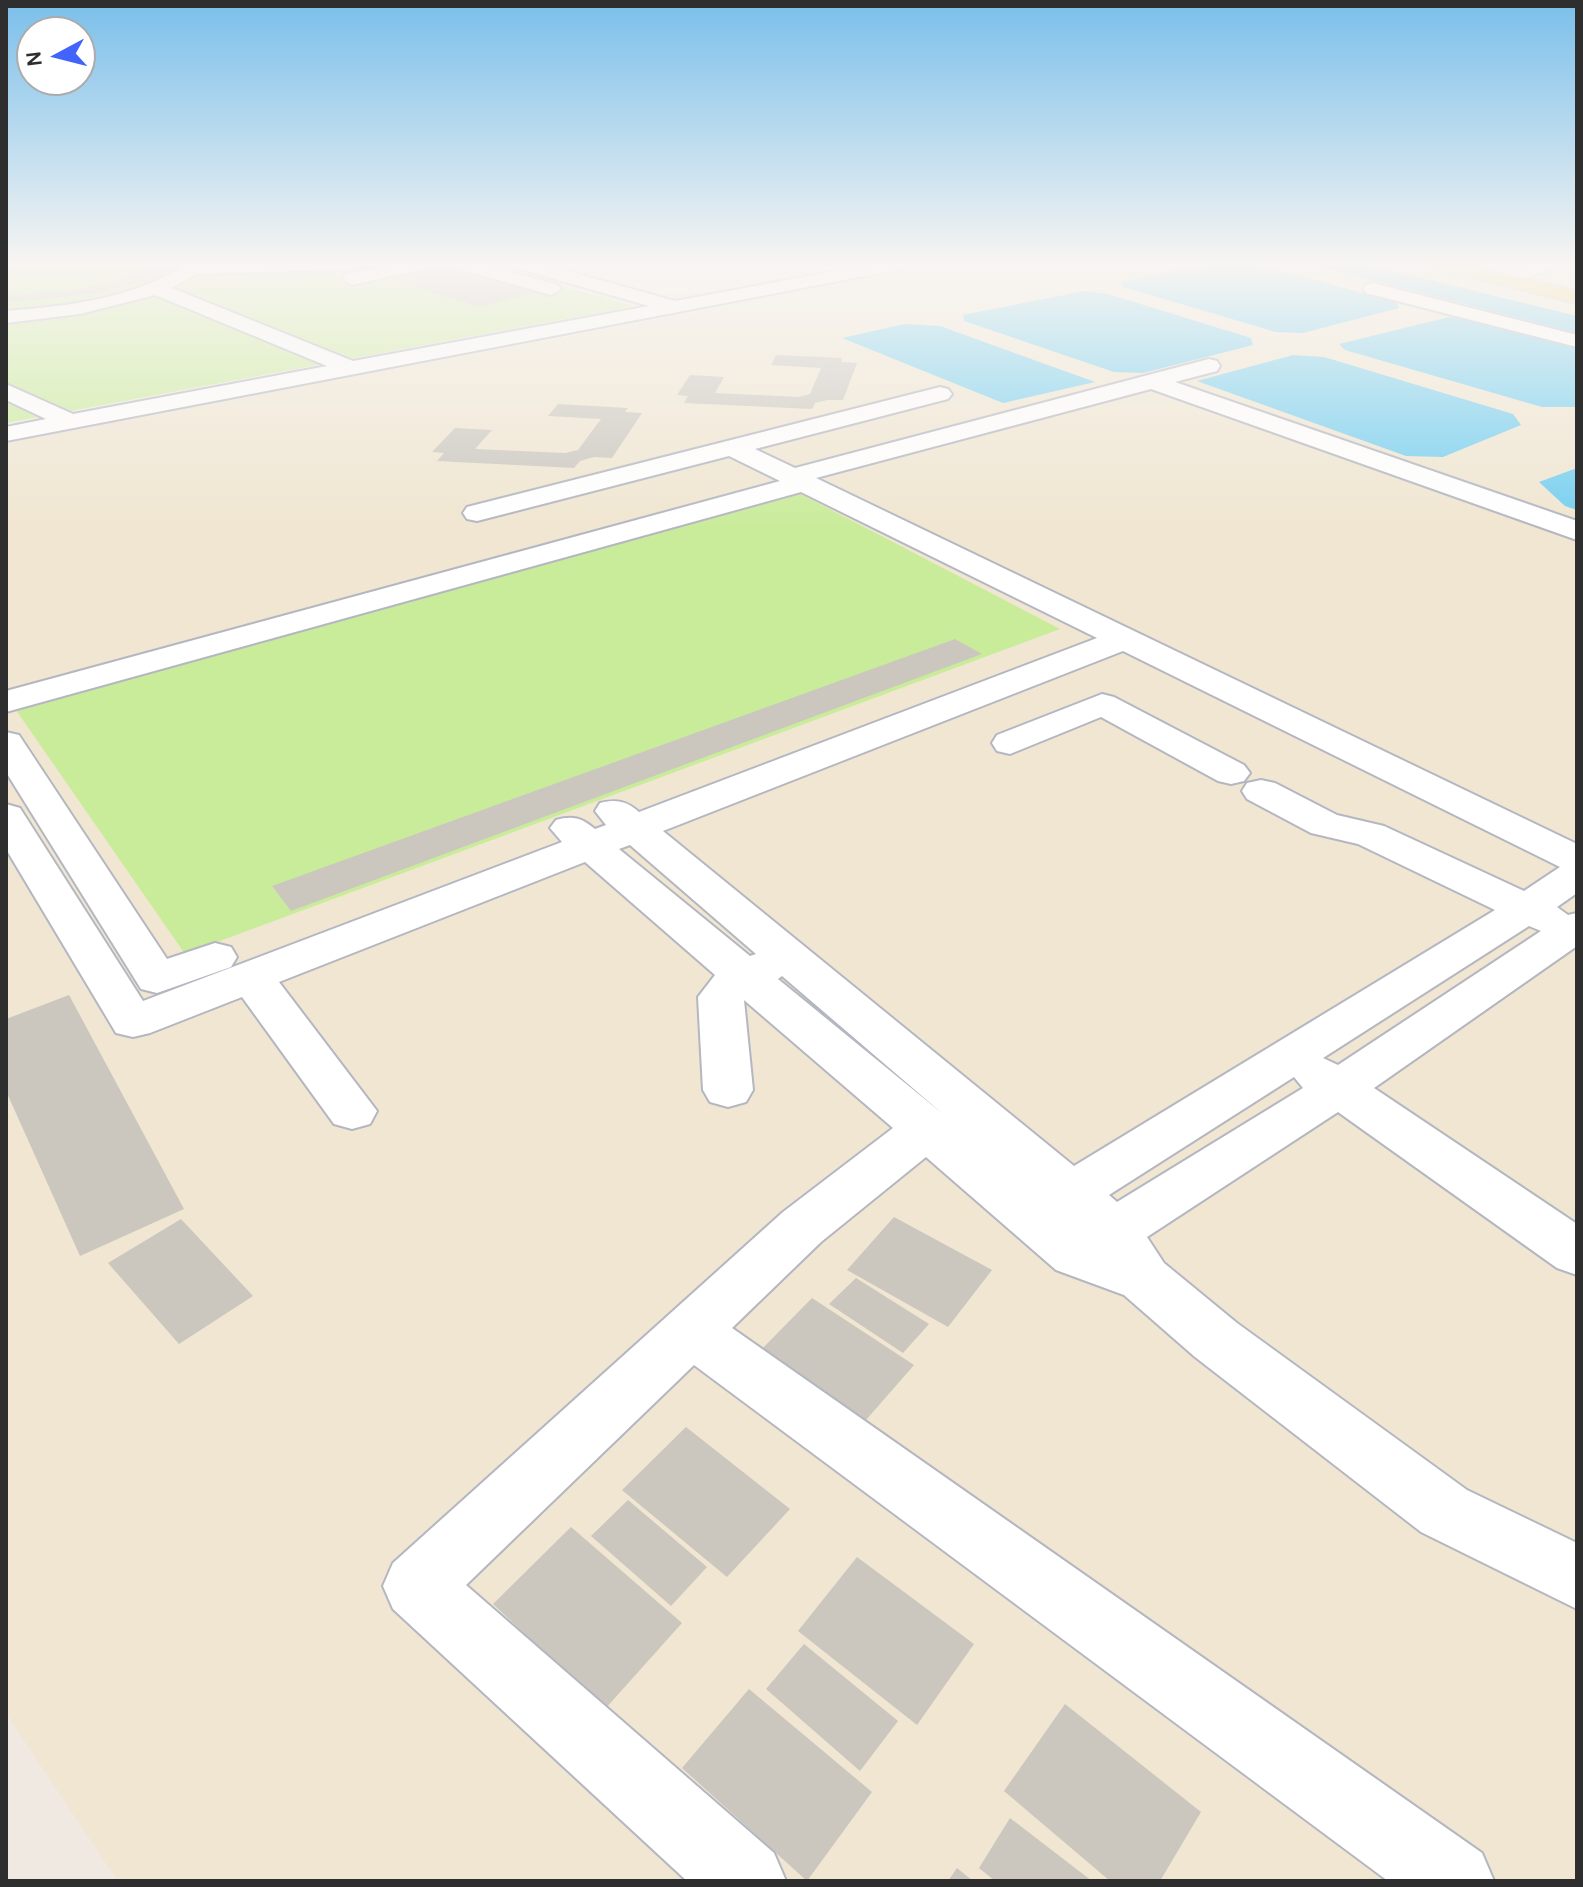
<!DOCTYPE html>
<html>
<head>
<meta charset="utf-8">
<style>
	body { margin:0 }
	#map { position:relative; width:1583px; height:1887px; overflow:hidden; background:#efe9e1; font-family:Karla,sans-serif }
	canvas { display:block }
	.frame { position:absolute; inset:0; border:8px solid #2e2e2e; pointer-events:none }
	.north { position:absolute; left:16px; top:16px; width:80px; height:80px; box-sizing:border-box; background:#fff; border:2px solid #ababab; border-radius:50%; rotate:263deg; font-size:22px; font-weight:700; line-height:32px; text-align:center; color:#2e2e2e }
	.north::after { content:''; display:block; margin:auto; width:28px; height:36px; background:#4264fb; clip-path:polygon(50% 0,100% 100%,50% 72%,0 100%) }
</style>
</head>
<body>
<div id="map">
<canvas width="1583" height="1887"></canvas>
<div class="frame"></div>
<div class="north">N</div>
</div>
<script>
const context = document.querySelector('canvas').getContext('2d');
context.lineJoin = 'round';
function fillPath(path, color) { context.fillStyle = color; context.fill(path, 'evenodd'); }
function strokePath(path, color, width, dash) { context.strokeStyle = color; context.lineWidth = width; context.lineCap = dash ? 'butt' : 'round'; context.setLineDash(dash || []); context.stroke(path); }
fillPath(new Path2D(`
	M944 264H1411L1577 304V1881H118L6 1713V443Z`), '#f0e6d1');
fillPath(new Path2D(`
	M6 264H485L634 306 6 423Z
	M795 491 1060 629 185 954 16 710Z`), '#c9ec9a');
fillPath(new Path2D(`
	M1210 264H1255L1396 302 1399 308 1303 333 1276 332 1123 287 1120 282Z
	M1310 264H1364L1577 316V333Z
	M1085 291 1108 294 1251 338 1253 345 1143 373 1114 372 964 321 963 315Z
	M1449 317 1476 320 1577 347V407H1542L1345 350 1339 344Z
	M905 324 940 326 1095 382 1003 403 842 338Z
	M1293 355 1324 357 1513 414 1521 425 1443 457 1406 456 1197 381Z
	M1577 468V510L1565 506 1539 482Z`), '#75cff0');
fillPath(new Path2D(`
	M155 264H180L166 273 134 284 90 294 6 303V296L81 289 117 280Z
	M448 266 538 292 479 307 390 279Z
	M776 355 842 358 841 362 857 363 843 400H827L815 403 812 409 684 403 688 396 677 395 690 375 724 377 715 393 799 397 810 394 821 368 771 365Z
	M558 404 628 408 625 412 642 413 612 458 594 457 580 461 574 468 437 461 444 453 432 452 455 428 492 430 475 449 565 453 578 450 601 419 548 416Z
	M955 639 982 654 291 911 272 886Z
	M69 995 184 1209 80 1256 6 1091V1019Z
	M894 1217 992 1270 948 1327 847 1270Z
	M181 1219 253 1296 179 1344 108 1263Z
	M856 1278 929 1324 903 1353 829 1304Z
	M812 1298 914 1365 859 1428 755 1356Z
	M686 1427 790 1509 727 1577 622 1490Z
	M628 1500 707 1567 671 1606 591 1536Z
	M571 1527 682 1623 605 1709 493 1604Z
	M857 1557 974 1644 917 1725 798 1631Z
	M804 1644 898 1721 860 1771 766 1689Z
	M749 1689 872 1792 807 1881 682 1768Z
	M1065 1704 1201 1812 1160 1881H1110L1004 1791Z
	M1010 1818 1092 1881H995L979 1868Z
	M957 1868 973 1881H948Z`), '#cbc7bf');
const minor = new Path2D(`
	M186 264H363L354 269 196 274 172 288 353 361 649 306 516 268 513 264H543L675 301 872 264H911L902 269 6 441V427L46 419 6 400V384L73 414 327 366 155 295 80 314 6 323V311C68 306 134 299 186 264Z
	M394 264H429L426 268 352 285 343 279 345 275Z
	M453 264H483L558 285 561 289 551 295 456 268Z
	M1531 264H1560L1557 268 1511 282 1502 276 1504 272Z
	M1373 283 1577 335V347L1366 293 1363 289 1366 285Z
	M1209 359 1217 361 1220 366 1217 371 1175 382 1577 521V540L1151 389 816 478 1577 844V893L1557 907 1568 915 1577 913V946L1374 1088 1577 1224V1275L1557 1268 1338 1112 1147 1237 1164 1263 1237 1323 1467 1490 1577 1543V1609L1421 1532 1195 1357 1124 1295 1056 1270 926 1157 821 1242 732 1328 1482 1853 1494 1881H1388L694 1365 466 1585 774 1853 786 1881H687L393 1609 383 1586 393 1563 783 1212 893 1128 744 1000 753 1090 746 1102 728 1107 710 1102 703 1090 698 997 715 975 585 862 279 982 377 1111 370 1124 352 1129 334 1124 242 997 150 1033 133 1037 116 1033 6 849V804L20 808 143 1001 562 842 550 828 556 820C573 815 582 818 595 829L606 825 595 811 600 803C617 799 626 801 639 812L1097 638 801 492 6 712V691L780 481 729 456 477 521 467 519 463 513 467 507 940 387 948 389 952 394 948 399 755 449 795 468ZM1123 651 1560 867 1524 891 1384 826 1337 815 1275 783 1261 780 1247 783 1242 791 1247 799 1311 833 1358 844 1495 910 1074 1166 663 831ZM630 845 756 954 750 956 619 849ZM1529 926 1541 931 1338 1065 1323 1058ZM782 976 943 1114 778 979ZM1294 1077 1303 1088 1117 1202 1109 1195Z
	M1102 694 1114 697 1244 765 1250 773 1244 781 1231 784 1218 781 1101 717 1010 754 997 751 992 743 997 735Z
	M6 732 19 735 167 959 215 943 231 947 237 957 231 967 157 993 141 989 6 772Z`);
const major = new Path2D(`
	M1429 264H1462L1577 291V303L1432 268Z`);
strokePath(minor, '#b4b7c1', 4);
strokePath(major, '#c9c9c9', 4);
fillPath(minor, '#fff');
fillPath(major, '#f2d163');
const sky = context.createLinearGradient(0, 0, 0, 528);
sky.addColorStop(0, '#7abfeb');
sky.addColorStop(0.5, '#f8f5f2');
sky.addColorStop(1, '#f8f5f200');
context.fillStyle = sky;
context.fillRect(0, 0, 1583, 528);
</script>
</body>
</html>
